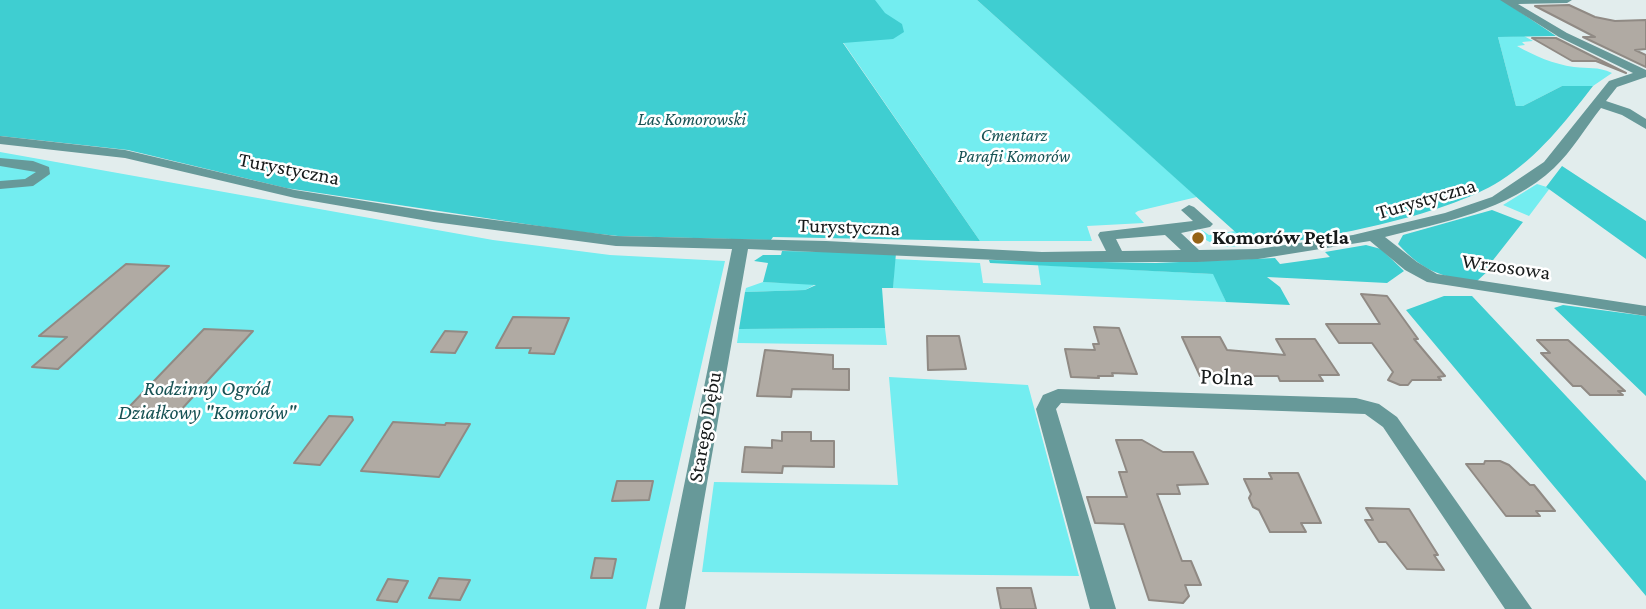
<!DOCTYPE html>
<html>
<head>
<meta charset="utf-8">
<style>
	body { margin:0 }
	canvas { display:block; background:#e2eded }
</style>
</head>
<body>
<canvas width="1646" height="609"></canvas>
<script>
const context = document.querySelector('canvas').getContext('2d');
context.lineJoin = 'round';
function fillPath(path, color) { context.fillStyle = color; context.fill(path, 'evenodd'); }
function strokePath(path, color, width, dash) { context.strokeStyle = color; context.lineWidth = width; context.lineCap = dash ? 'butt' : 'round'; context.setLineDash(dash || []); context.stroke(path); }
function label(font, color, halo, rows, align = 'center') {
  context.font = font + ' "Crimson Pro",serif'; context.lineWidth = 5; context.setLineDash([]); context.textBaseline = 'middle'; context.strokeStyle = halo; context.fillStyle = color; for (const [text, x, y, turn = 0] of rows) {
    context.save(); context.translate(x, y); context.rotate((+turn || 0) * Math.PI / 180); context.textAlign = isNaN(turn) ? turn : align; if (halo) context.strokeText(text, 0, 0); context.fillText(text, 0, 0); context.restore();
  }
}
fillPath(new Path2D(`
	M814 0H977L1197 197 1138 211 1135 213 1144 223 1087 226 1092 241H980Z
	M1524 36 1533 41 1522 42 1525 45 1517 46C1535 56 1553 64 1574 67 1589 69 1597 66 1612 73L1593 86H1562L1523 106H1516L1498 37Z
	M0 152 493 240 610 255 725 261 646 609H0Z
	M1537 184 1550 188 1529 216 1503 205Z
	M1202 230 1209 235 1235 231 1251 246C1216 247 1220 249 1192 231Z
	M894 259 980 263 983 283 1041 285 1038 265 1214 274 1226 302 893 288Z
	M763 282 816 284 805 290 745 292 746 288Z
	M885 328 887 345 737 343 739 329Z
	M889 377 1028 385 1079 576 702 572 714 482 898 485Z`), '#73edf0');
fillPath(new Path2D(`
	M0 0H875L885 13 902 24 904 32 893 39 843 43 980 241 773 237 771 240 618 236 572 231 286 188 128 150 0 136Z
	M977 0H1502L1556 36 1498 37 1516 106H1523L1562 86H1593C1565 122 1539 156 1500 181 1445 216 1316 241 1251 246Z
	M1562 166 1646 221V259L1546 187Z
	M1492 210 1523 222 1490 264V269L1476 282C1440 276 1424 272 1398 244L1403 235Z
	M1366 245 1381 249 1404 271 1387 283 1267 277 1280 287 1290 305 1226 302 1213 274 990 263 989 260 1156 263 1275 258 1280 264 1330 257 1325 252Z
	M782 251 896 253 893 288H882L885 328 739 329 745 292 805 290 816 285 763 282 768 263 754 261 763 255H781Z
	M1444 296H1472L1646 481V596L1406 310Z
	M1563 305 1646 316V396L1554 308Z`), '#3fced1');
const building = new Path2D(`
	M1569 5 1595 17 1615 21 1646 20V49L1635 50 1646 55V67L1583 37H1595L1535 6Z
	M1532 38H1556L1626 73 1596 61H1572Z
	M126 264 169 266 58 369 32 367 67 337 39 336Z
	M1361 294 1387 296 1418 339H1414L1445 376 1438 377 1441 380H1412L1408 385H1400L1388 380 1393 372 1372 343H1339L1326 324H1380Z
	M513 317 569 318 554 354 529 353 531 348H496Z
	M1094 327 1119 328 1137 374 1112 373 1113 376H1098L1099 378 1071 377 1065 349 1095 350 1093 344H1099Z
	M204 329 253 331 180 411 129 407Z
	M445 331 467 332 455 353 431 352Z
	M927 336H959L966 369 928 370Z
	M1182 337H1220L1227 350 1285 355 1276 339H1315L1339 375H1319L1323 381H1280L1278 376H1200Z
	M1537 340H1568L1625 391H1618L1623 395H1590L1581 386H1573L1541 353H1550Z
	M765 350 833 355V369H849V390L792 389 791 397 757 396Z
	M329 416 352 417 353 420 320 465 294 463Z
	M393 422 445 425 446 423 470 424 439 477 361 471Z
	M782 432H811V441H834V467L783 466 782 473 742 472 745 447 772 448V440L782 441Z
	M1116 440H1142L1163 452H1193L1208 484 1177 485 1180 494H1157L1182 561H1191L1201 585H1185L1189 596 1183 603 1149 600 1124 524 1095 523 1087 497H1127L1119 472H1127Z
	M1485 461H1500L1509 465 1530 485H1534L1555 511H1536L1540 516H1506L1466 464H1484Z
	M1269 473H1298L1321 523H1301L1306 532H1270L1259 510 1253 507 1249 498 1251 494 1244 479H1272Z
	M617 481H653L649 500 612 501Z
	M1366 508 1409 509 1438 555H1434L1444 570 1407 569 1386 542H1379L1365 520H1373Z
	M595 558 616 559 612 578H591Z
	M439 578 470 580 460 600 429 598Z
	M388 579 408 581 397 602 377 600Z
	M997 588H1031L1036 609H1001Z`);
fillPath(building, '#b0aaa3');
strokePath(building, '#908a84', 2);
fillPath(new Path2D(`
	M1500 0H1572L1567 3 1518 4 1567 33 1646 70V77L1617 87 1606 101 1630 109 1646 119V129L1622 115 1601 108C1586 127 1572 151 1554 168 1508 211 1443 222 1385 237L1417 262 1437 274 1646 306V316L1427 282 1405 270 1370 241 1258 259 1197 262H1042L748 249 685 609H659L732 249 616 246 434 222 295 198 125 158 0 144V136L125 150 295 190 434 212 616 236 826 241 1042 252 1106 251 1098 235 1100 232 1193 221 1181 210 1189 205 1194 207 1213 224 1210 227 1181 233 1199 250 1258 249 1353 235 1445 213 1492 197 1544 162 1609 81 1633 73 1559 37ZM1165 235 1181 250 1122 251 1116 239Z
	M0 158 33 161 49 167 50 174 33 186 0 189V181L25 179 36 172 0 166Z
	M1058 389 1356 398 1379 404 1397 417 1532 609H1505L1383 427 1365 414 1061 403 1056 409 1116 609H1090L1036 409 1043 395Z`), '#679999');
for (const [x, y, r, color] of [
	[1198,238,7,"#966417"]
]) { const dot = new Path2D(); dot.arc(x, y, r, 0, 2 * Math.PI); context.fillStyle = color; context.fill(dot); strokePath(dot, '#fff', 2.5); }
label('italic 18px', '#175254', '#fff', [
	["Las Komorowski",692,119],
	["Cmentarz",1014,135],
	["Parafii Komorów",1014,156]
]);
label('21px', '#171b1b', '#fff', [
	["Turystyczna",289,169,11],
	["Turystyczna",1426,199,-16],
	["Turystyczna",849,227,2],
	["Wrzosowa",1506,267,8],
	["Starego Dębu",705,427,-80]
]);
label('bold 21px', '#171b1b', '#fff', [
	["Komorów Pętla",1212,238]
], 'left');
label('italic 21px', '#175254', '#fff', [
	["Rodzinny Ogród",207,389],
	["Działkowy \"Komorów\"",207,413]
]);
label('24px', '#171b1b', '#fff', [
	["Polna",1227,377,2]
]);
</script>
</body>
</html>
